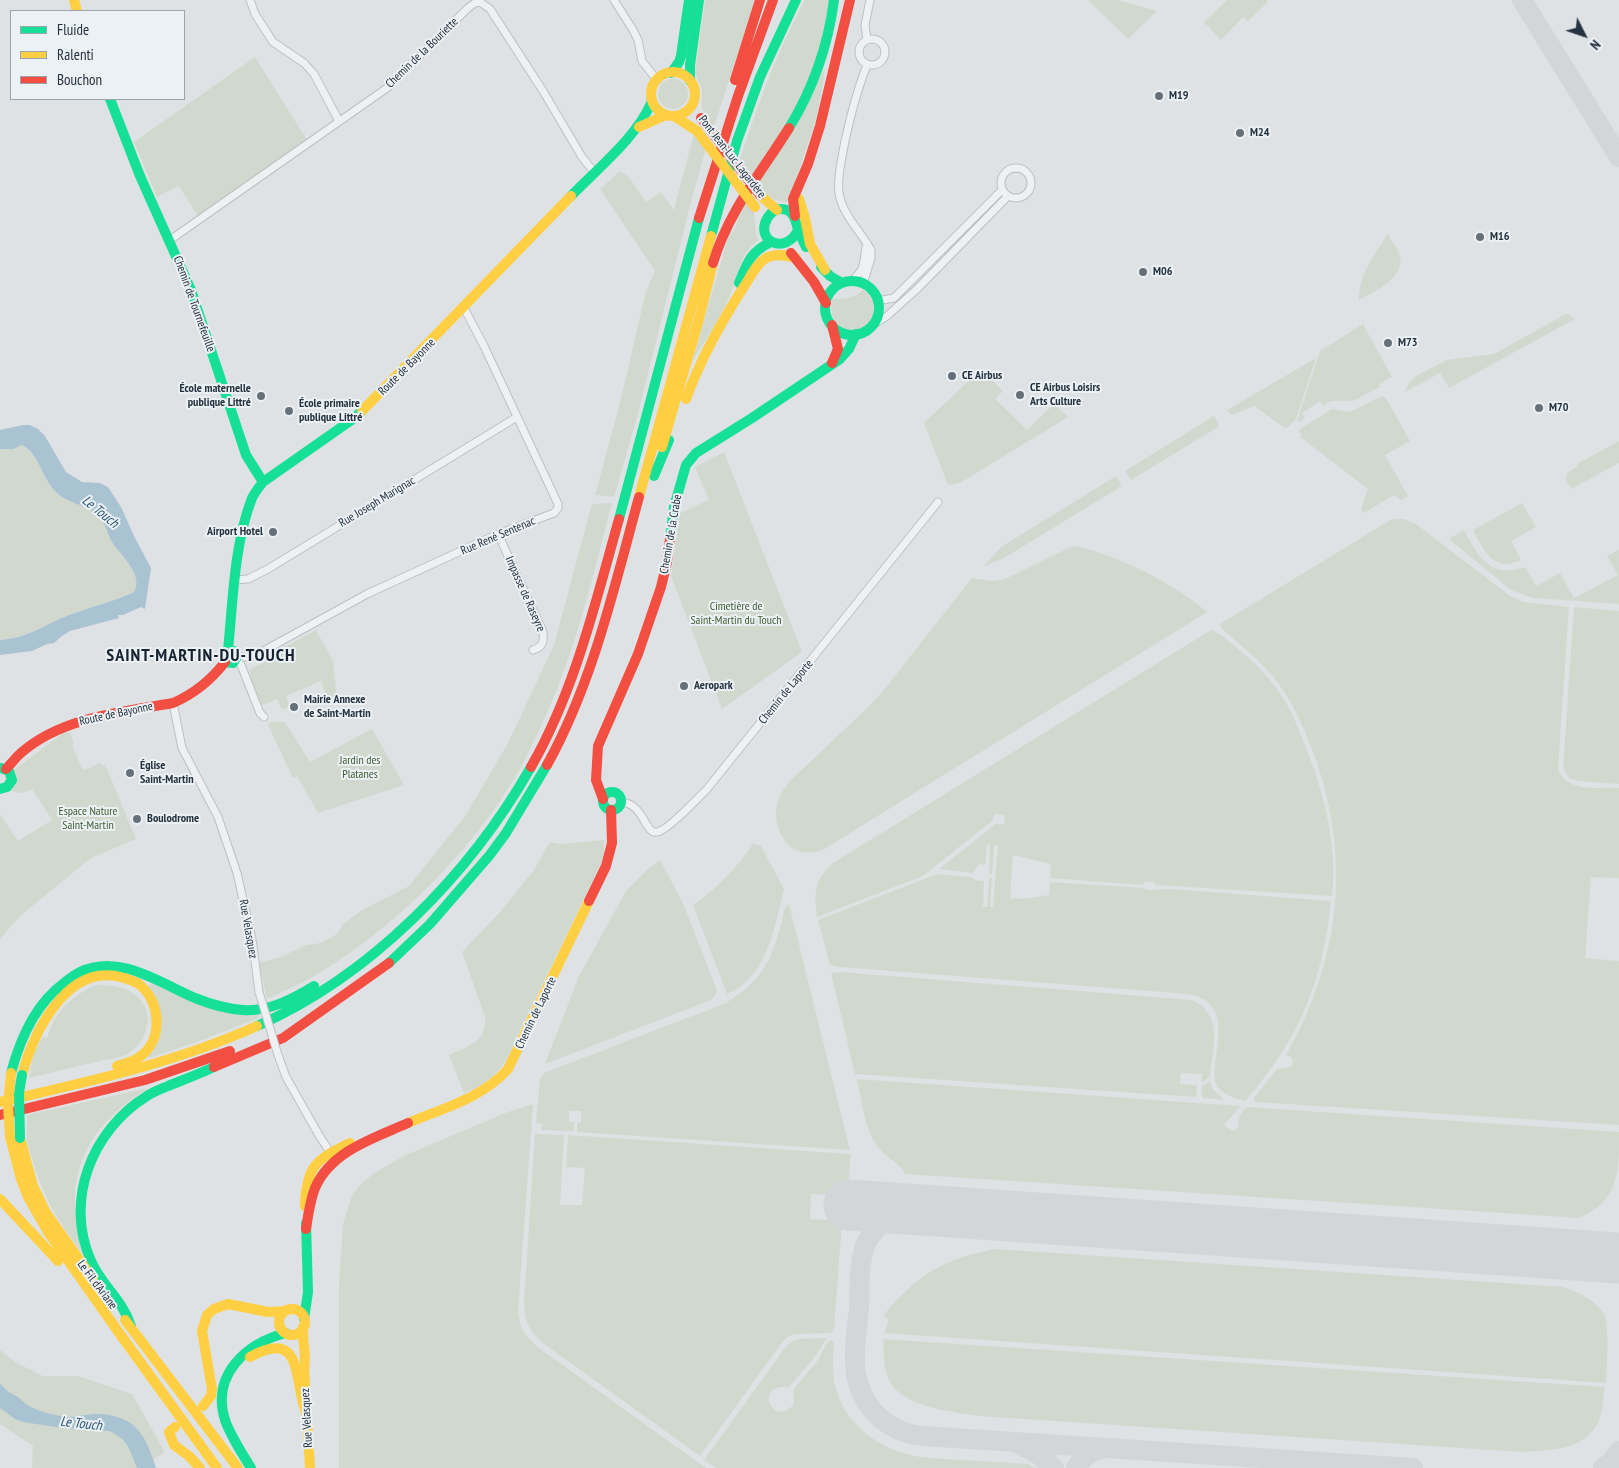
<!DOCTYPE html>
<html>
<head>
<meta charset="utf-8">
<style>
	body { margin:0 }
	#map { position:relative; width:1619px; height:1468px; overflow:hidden; background:#dfe2e5; font-family:"PT Sans Narrow",sans-serif }
	canvas { display:block }
	.legend { position:absolute; left:10px; top:10px; width:175px; height:90px; box-sizing:border-box; background:#ecf1f5; border:1px solid #9ca5ac; margin:0; padding:6px 9px; list-style:none; font-size:15px; color:#25323f }
	.legend li { display:flex; align-items:center; gap:10px; height:25px }
	.legend b { width:25px; border:1px solid #9ca5ac }
	.north { position:absolute; left:1559px; top:10px; width:50px; height:50px; -webkit-text-stroke:4px #ecf1f5; paint-order:stroke; rotate:131deg; font-size:14px; font-weight:700; line-height:20px; text-align:center; color:#25323f }
	.north::after { content:''; display:block; margin:auto; width:18px; height:22px; background:#25323f; clip-path:polygon(50% 0,100% 100%,50% 72%,0 100%) }
</style>
</head>
<body>
<div id="map">
<canvas width="1619" height="1468"></canvas>
<ul class="legend">
<li><b style="height:6px;background:#16e098"></b>Fluide</li>
<li><b style="height:6px;background:#ffcf43"></b>Ralenti</li>
<li><b style="height:6px;background:#f24e42"></b>Bouchon</li>
</ul>
<div class="north">N</div>
</div>
<script>
const context = document.querySelector('canvas').getContext('2d');
context.lineJoin = 'round';
function fillPath(path, color) { context.fillStyle = color; context.fill(path, 'evenodd'); }
function strokePath(path, color, width, dash) { context.strokeStyle = color; context.lineWidth = width; context.lineCap = dash ? 'butt' : 'round'; context.setLineDash(dash || []); context.stroke(path); }
function label(font, color, halo, rows, align = 'center') {
  context.font = font + ' "PT Sans Narrow",sans-serif'; context.lineWidth = 4; context.setLineDash([]); context.textBaseline = 'middle'; context.strokeStyle = halo; context.fillStyle = color; for (const [text, x, y, turn = 0] of rows) {
    context.save(); context.translate(x, y); context.rotate((+turn || 0) * Math.PI / 180); context.textAlign = isNaN(turn) ? turn : align; if (halo) context.strokeText(text, 0, 0); context.fillText(text, 0, 0); context.restore();
  }
}
fillPath(new Path2D(`
	M705 0H755L714 127 702 109V89L695 73Z
	M805 0H830V9L808 90 752 175 740 159C758 104 777 51 805 0Z
	M1088 0H1117L1157 11 1128 39Z
	M1227 0H1267V3L1248 21 1243 17 1221 40 1204 22Z
	M255 57 307 140 198 216 179 186 157 197 134 142Z
	M825 68 821 98 813 129 788 202C773 202 766 195 757 183Z
	M658 94a15 15 0 1 1 30 0a15 15 0 1 1-30 0Z
	M694 133 706 148 690 206 636 421 614 497 595 495 621 399 646 291 655 271 600 189 620 171 629 177 646 202 661 192 674 210Z
	M746 200 754 210 756 235 759 240C740 251 737 279 729 298 719 320 705 341 692 362L730 231 733 232 738 221 735 219Z
	M1388 234C1391 241 1398 249 1400 256 1405 278 1375 291 1359 300 1358 276 1375 254 1388 234Z
	M863 290C869 294 873 299 873 306 877 337 824 342 832 298 844 300 854 298 863 290Z
	M1566 314H1568L1575 319 1449 388 1440 373 1405 392 1409 383 1416 376 1447 360 1494 354Z
	M1363 324 1392 377 1379 384 1380 387 1353 401H1331L1323 406 1320 401 1302 413 1305 418 1299 422 1297 421 1320 351Z
	M1316 358 1296 419 1286 429 1254 406 1232 415 1227 410Z
	M981 369 1003 391 995 399 1027 430 1054 404 1068 417 960 483 948 485 924 423Z
	M1383 396 1386 398 1410 441 1385 455 1408 496 1401 500 1394 495 1364 513 1361 509 1368 489 1300 437 1301 435 1299 430 1332 409 1350 412Z
	M1214 416 1219 424 1218 427 1131 480 1125 471Z
	M1619 441V463L1571 489 1566 480 1567 473 1578 466 1577 464Z
	M21 445C38 450 42 480 57 493 69 504 83 504 94 512 105 520 106 531 112 542 120 555 144 574 134 592 113 602 90 607 69 615 42 626 30 637 0 640V449H14Z
	M724 452 802 652 722 709 671 576 680 513 709 500 695 467Z
	M1116 476 1122 486 1004 558 983 567 1001 547Z
	M612 503C597 559 584 618 563 673 552 703 538 734 523 763 479 845 395 929 314 976 299 985 283 991 267 999L259 963 281 957 306 945 321 943 337 934 343 924 362 910 409 886 466 815 508 743 554 645 592 504Z
	M1522 503 1536 527 1511 541 1521 560C1494 573 1484 551 1473 530Z
	M1392 519H1404L1416 524 1510 596 1523 602 1569 607 1558 769C1566 793 1598 787 1619 788V878L1591 877 1585 958 1619 961V1125L1255 1102 1254 1098 1277 1069 1291 1067 1293 1063 1292 1058 1286 1055C1341 959 1352 856 1313 752 1303 726 1292 700 1274 678 1259 659 1240 645 1222 629L1220 624Z
	M1464 530C1479 557 1489 579 1525 567L1536 586 1560 573 1574 598 1618 575 1607 556 1619 550V604L1533 598 1511 590 1449 539Z
	M1073 546C1113 552 1178 586 1207 612L821 851C814 852 805 854 798 851 780 844 772 818 778 801 780 793 786 787 790 781L866 709 883 691 972 578 992 581 1005 579Z
	M1574 607 1619 611V784L1578 781 1569 778 1563 767Z
	M316 630 333 661 337 700 329 703 321 681 286 696 290 706 282 710 277 699 262 705 258 700 249 670 265 662 266 657Z
	M1211 630C1222 634 1230 642 1239 650 1257 664 1271 679 1283 698 1292 712 1298 727 1304 743 1323 789 1338 845 1332 896L1156 885 1153 882 1146 881 1142 885 1050 878 1051 864 1013 855 1010 898 1023 899 1049 895 1050 882 1144 888 1147 890 1171 889 1331 901C1323 981 1299 1040 1245 1101 1232 1097 1222 1095 1215 1082 1212 1049 1236 1004 1189 994L839 967 830 965 818 920 937 874 971 877 975 880 984 881 983 907H987L989 877 992 878 990 907H993L998 845H994L992 874H989L990 844 987 845 985 865 979 864 973 873 939 869 996 824H1004L1005 815 994 814 993 820 923 876 817 917C814 892 814 880 833 863Z
	M270 722H285L310 762 372 729 404 785 318 813 297 776 293 778 268 725Z
	M70 732 74 744 72 745C75 754 79 762 84 770L100 763 102 766 105 764 136 839 91 858 20 916 0 939V814L18 841 52 820 32 789C26 793 18 794 12 791L14 770 62 734Z
	M604 840V853L600 865 505 1062C493 1078 482 1087 464 1093L449 1055C468 1046 487 1042 485 1017L462 952 501 911 534 870 550 842 561 844Z
	M753 844 761 846 784 889C774 927 768 977 727 994L693 905C717 889 736 868 753 844Z
	M660 860 683 903 717 990 716 995 711 1000 545 1064 579 976 626 891 648 869Z
	M789 904 850 1150 577 1132V1123L581 1122V1111H569V1122H574L573 1131 541 1130 542 1124 536 1123 540 1079 544 1073 726 1003C768 976 774 954 785 908Z
	M841 972 1192 1000C1224 1014 1213 1047 1210 1076L1202 1083V1074L1181 1073 1180 1084 1197 1085 1196 1097 855 1074 831 973Z
	M153 983 259 1015V1018L197 1042 146 1059 154 1048 147 986Z
	M96 985C114 985 132 987 143 1003 154 1019 145 1043 129 1053 122 1058 109 1059 100 1061 76 1067 53 1072 29 1078L33 1055 43 1037 47 1038C55 1011 71 996 96 985Z
	M857 1079 1241 1106 1224 1125 1232 1131C1241 1129 1238 1125 1239 1117 1240 1114 1244 1110 1247 1107L1619 1132C1619 1174 1619 1200 1579 1218L905 1174C899 1162 886 1158 878 1147 864 1128 862 1101 857 1079Z
	M1210 1081 1212 1088 1224 1100 1203 1098 1201 1094 1202 1086Z
	M148 1088C109 1114 81 1141 75 1190 74 1205 79 1235 81 1252L68 1234 52 1209 39 1180 27 1143V1115Z
	M533 1104 518 1311C520 1330 525 1336 539 1348L706 1468H339V1285L343 1224 351 1198 359 1186 374 1173 404 1156 505 1113Z
	M535 1134 564 1135 560 1205H582L585 1168 566 1167 568 1135 851 1154 847 1196 811 1194 810 1219 842 1221 834 1330 831 1333 795 1334 789 1336 783 1341 700 1456 544 1344C528 1330 525 1322 524 1301Z
	M995 1249 1564 1287C1579 1293 1598 1301 1605 1316 1609 1325 1607 1373 1606 1383L884 1333 889 1319 883 1316C903 1291 926 1270 957 1259 969 1254 983 1252 995 1249Z
	M827 1338 814 1358 789 1387C754 1384 771 1422 789 1409 796 1404 794 1397 793 1390L818 1360 826 1344 831 1340 834 1343C833 1357 832 1371 835 1385 844 1426 882 1451 921 1457 935 1459 950 1459 963 1460 985 1461 1007 1463 1029 1464L1034 1468H716L704 1460 787 1345 797 1339Z
	M883 1339 1605 1387C1603 1397 1603 1409 1600 1418 1588 1451 1551 1450 1522 1452L979 1416C953 1412 901 1407 889 1380 883 1368 884 1352 883 1339Z
	M0 1350 15 1362 43 1376H78L132 1394 165 1452 140 1468H32L33 1446 0 1424Z`), '#d1d9cf');
fillPath(new Path2D(`
	M23 425H30L38 429 45 436 66 472 82 482 100 483 108 487 121 507 134 536 151 568 145 609 141 607 123 615H118L119 618 70 631 62 636 54 643 47 644 32 651 0 655V640C28 638 44 625 69 615 90 607 113 602 134 592 144 574 120 555 112 542 106 531 105 520 94 512 83 504 69 504 57 493 42 480 38 450 21 445L14 449H0V430Z
	M0 1383C5 1390 10 1393 18 1397 21 1399 23 1402 26 1404 38 1412 56 1416 70 1417 80 1417 91 1413 101 1414 138 1417 146 1437 156 1468H137C129 1449 129 1440 109 1431L62 1428 23 1422 15 1419 0 1408Z`), '#aac3d3');
strokePath(new Path2D(`
	M1522 0 1619 157
	M896 1208C886 1219 873 1230 866 1243 858 1263 860 1287 859 1308 857 1326 854 1346 855 1365 858 1404 884 1432 923 1436L1413 1468
	M1585 1255 1606 1263 1619 1273
	M1585 1255 1606 1251 1619 1244
	M1018 1444 1039 1455 1054 1468
	M1076 1468C1083 1457 1092 1450 1105 1448
	M1603 1468 1610 1463 1619 1451`), '#d3d6d9', 20);
strokePath(new Path2D(`
	M849 1205 1619 1258`), '#d3d6d9', 51);
const street = new Path2D(`
	M250 0 255 14 273 42 304 63 314 74 339 121
	M614 0 633 30 638 40 642 61 657 80
	M859 52a13 13 0 1 1 26 0a13 13 0 1 1-26 0Z
	M867 40 865 25 870 0
	M1001 183a15 15 0 1 1 30 0a15 15 0 1 1-30 0Z
	M170 240 387 88 468 8 475 3 480 2 490 9 543 91 582 157 594 172
	M852 281C868 266 862 261 867 243
	M863 284 871 258V250C861 232 842 214 839 193 837 179 841 164 843 151 849 121 856 93 867 65
	M877 301 894 298 1002 190
	M871 326 887 316 917 289 1008 196
	M498 534 543 632C544 642 543 647 533 650
	M235 580 248 579 268 569 517 417
	M237 657H248L256 655 367 594 498 534 554 513 558 508V504L484 346 464 308
	M236 660 241 665 260 713 264 717
	M173 703 182 748 218 817 237 873 252 939 259 992
	M621 802C645 804 644 834 657 832 666 832 699 797 707 789L938 502
	M278 1055 286 1077 320 1137 332 1155`);
strokePath(street, '#bdc0c3', 9);
strokePath(street, '#eef0f2', 7);
strokePath(new Path2D(`
	M671 73 679 62 681 56 689 0
	M690 81V65L699 0
	M110 99 140 176 191 290 246 455 263 482
	M789 128C814 87 828 47 834 0
	M571 196C597 169 638 136 652 101
	M798 230C786 256 753 241 768 217 771 213 774 209 780 209 793 208 795 219 798 229 800 235 803 241 806 247
	M711 236 737 141 760 77 796 0
	M821 267 830 276 842 283
	M825 308a27 27 0 1 1 54 0a27 27 0 1 1-54 0Z
	M739 283C747 263 750 252 771 242
	M654 476 669 440
	M619 519 699 218
	M670 539 674 507 686 465 696 453 752 418 840 359 849 349 856 334
	M225 662 223 655 228 650C233 601 234 544 252 498 255 492 259 487 263 482L353 419 362 411
	M225 662 233 663 237 657 234 651 228 650
	M0 789 7 787 12 780 9 771 1 768
	M603 801a9 9 0 1 1 18 0a9 9 0 1 1-18 0Z
	M389 963 430 924 489 856 506 833 547 765
	M257 1026C371 976 470 874 531 767
	M11 1073C20 1039 35 1004 64 983 69 979 74 975 80 972 119 953 160 983 195 998 210 1004 226 1009 243 1010 268 1012 293 999 314 986
	M304 1319 308 1292 306 1223
	M131 1326C122 1299 102 1286 91 1261 64 1200 92 1130 147 1096 153 1092 161 1089 168 1086 183 1080 199 1074 214 1067
	M251 1468C242 1453 231 1437 225 1420 211 1375 246 1343 286 1333`), '#16e098', 10);
strokePath(new Path2D(`
	M74 0 77 11
	M651 94a22 22 0 1 1 44 0a22 22 0 1 1-44 0Z
	M674 116 697 131
	M639 127 666 115
	M760 195 777 210
	M799 199 805 218 810 244 825 270
	M686 399C701 358 721 322 745 285 751 276 756 264 766 258 776 253 786 255 796 258
	M362 411 571 196
	M662 447 699 319 713 263
	M639 497 711 236
	M22 1075C33 1035 64 967 116 976 124 978 134 980 140 985 162 1004 163 1042 138 1058 132 1062 124 1064 117 1066
	M0 1102C87 1082 175 1063 257 1026
	M408 1123C443 1108 481 1099 508 1069L589 901
	M10 1137 21 1179 28 1197 48 1232 117 1330 217 1468
	M20 1138 33 1186 46 1213 93 1279
	M0 1199 58 1261
	M305 1206C306 1167 316 1159 350 1143
	M279 1322a13 13 0 1 1 26 0a13 13 0 1 1-26 0Z
	M125 1320 238 1468
	M303 1327C302 1342 307 1355 304 1369L310 1468
	M250 1357C304 1327 293 1380 306 1412
	M203 1406 211 1396 212 1389 202 1331 207 1315 214 1309 228 1304 268 1312 286 1311
	M175 1427 169 1432 174 1445 189 1456 200 1468`), '#ffcf43', 10);
strokePath(new Path2D(`
	M735 80 760 0
	M795 216 793 199 808 164 820 126 850 0
	M699 218 738 96 773 0
	M791 253 814 282 826 303
	M713 263C729 210 761 173 789 128
	M832 325 838 349 832 363
	M547 765C593 682 614 588 639 497
	M531 767C575 690 595 604 619 519
	M6 769C11 764 16 757 22 752 63 717 122 712 173 703 194 694 211 680 225 662
	M603 799 596 780 598 746 638 654 661 587 667 562 670 539
	M589 901 606 866 612 843 611 810
	M214 1067 283 1038 389 963
	M0 1115 145 1080 230 1051
	M306 1229C308 1215 310 1201 315 1188 331 1151 374 1138 408 1123`), '#f24e42', 10);
const streetBridge = new Path2D(`
	M259 992 278 1055`);
strokePath(streetBridge, '#bdc0c3', 9, []);
strokePath(streetBridge, '#eef0f2', 7);
strokePath(new Path2D(`
	M20 1138 19 1093 22 1075`), '#16e098', 10);
strokePath(new Path2D(`
	M697 131 755 207
	M10 1137 8 1105 11 1073`), '#ffcf43', 10);
strokePath(new Path2D(`
	M701 118 760 195`), '#f24e42', 10);
for (const [x, y, r, color] of [
	[1159,96,5,"#667079"],
	[1240,133,5,"#667079"],
	[1480,237,5,"#667079"],
	[1143,272,5,"#667079"],
	[1388,343,5,"#667079"],
	[952,376,5,"#667079"],
	[1020,395,5,"#667079"],
	[261,396,5,"#667079"],
	[1539,408,5,"#667079"],
	[289,411,5,"#667079"],
	[273,532,5,"#667079"],
	[684,686,5,"#667079"],
	[294,707,5,"#667079"],
	[130,773,5,"#667079"],
	[137,819,5,"#667079"]
]) { const dot = new Path2D(); dot.arc(x, y, r, 0, 2 * Math.PI); context.fillStyle = color; context.fill(dot); strokePath(dot, '#ecf1f5', 2); }
label('12px', '#25323f', '#ecf1f5', [
	["Chemin de la Bouriette",422,53,-44],
	["Pont Jean-Luc Lagardère",732,157,52],
	["Chemin de Tournefeuille",194,304,70],
	["Route de Bayonne",407,367,-45],
	["Rue Joseph Marignac",377,502,-31],
	["Chemin de la Crabe",671,534,-80],
	["Rue René Sentenac",498,536,-23],
	["Impasse de Raseyre",525,594,66],
	["Chemin de Laporte",786,692,-51],
	["Route de Bayonne",116,714,-12],
	["Rue Velasquez",248,929,80],
	["Chemin de Laporte",536,1013,-64],
	["Le Fil d'Ariane",97,1285,53],
	["Rue Velasquez",307,1418,-93]
]);
label('bold 12px', '#25323f', '#ecf1f5', [
	["M19",1169,96],
	["M24",1250,133],
	["M16",1490,237],
	["M06",1153,272],
	["M73",1398,343],
	["CE Airbus",962,376],
	["CE Airbus Loisirs",1030,388],
	["Arts Culture",1030,402],
	["École maternelle",251,389,"right"],
	["publique Littré",251,403,"right"],
	["École primaire",299,404],
	["publique Littré",299,418],
	["M70",1549,408],
	["Airport Hotel",263,532,"right"],
	["Aeropark",694,686],
	["Mairie Annexe",304,700],
	["de Saint-Martin",304,714],
	["Église",140,766],
	["Saint-Martin",140,780],
	["Boulodrome",147,819]
], 'left');
label('12px', '#3f5c31', '#ecf1f5', [
	["Cimetière de",736,607],
	["Saint-Martin du Touch",736,621],
	["Jardin des",360,761],
	["Platanes",360,775],
	["Espace Nature",88,812],
	["Saint-Martin",88,826]
]);
label('italic 14px', '#2c5776', '#ecf1f5', [
	["Le Touch",100,512,39],
	["Le Touch",81,1424,6]
]);
context.letterSpacing = '1px';
label('bold 18px', '#172330', '#ecf1f5', [
	["SAINT-MARTIN-DU-TOUCH",201,656]
]);
context.letterSpacing = '0px';
</script>
</body>
</html>
